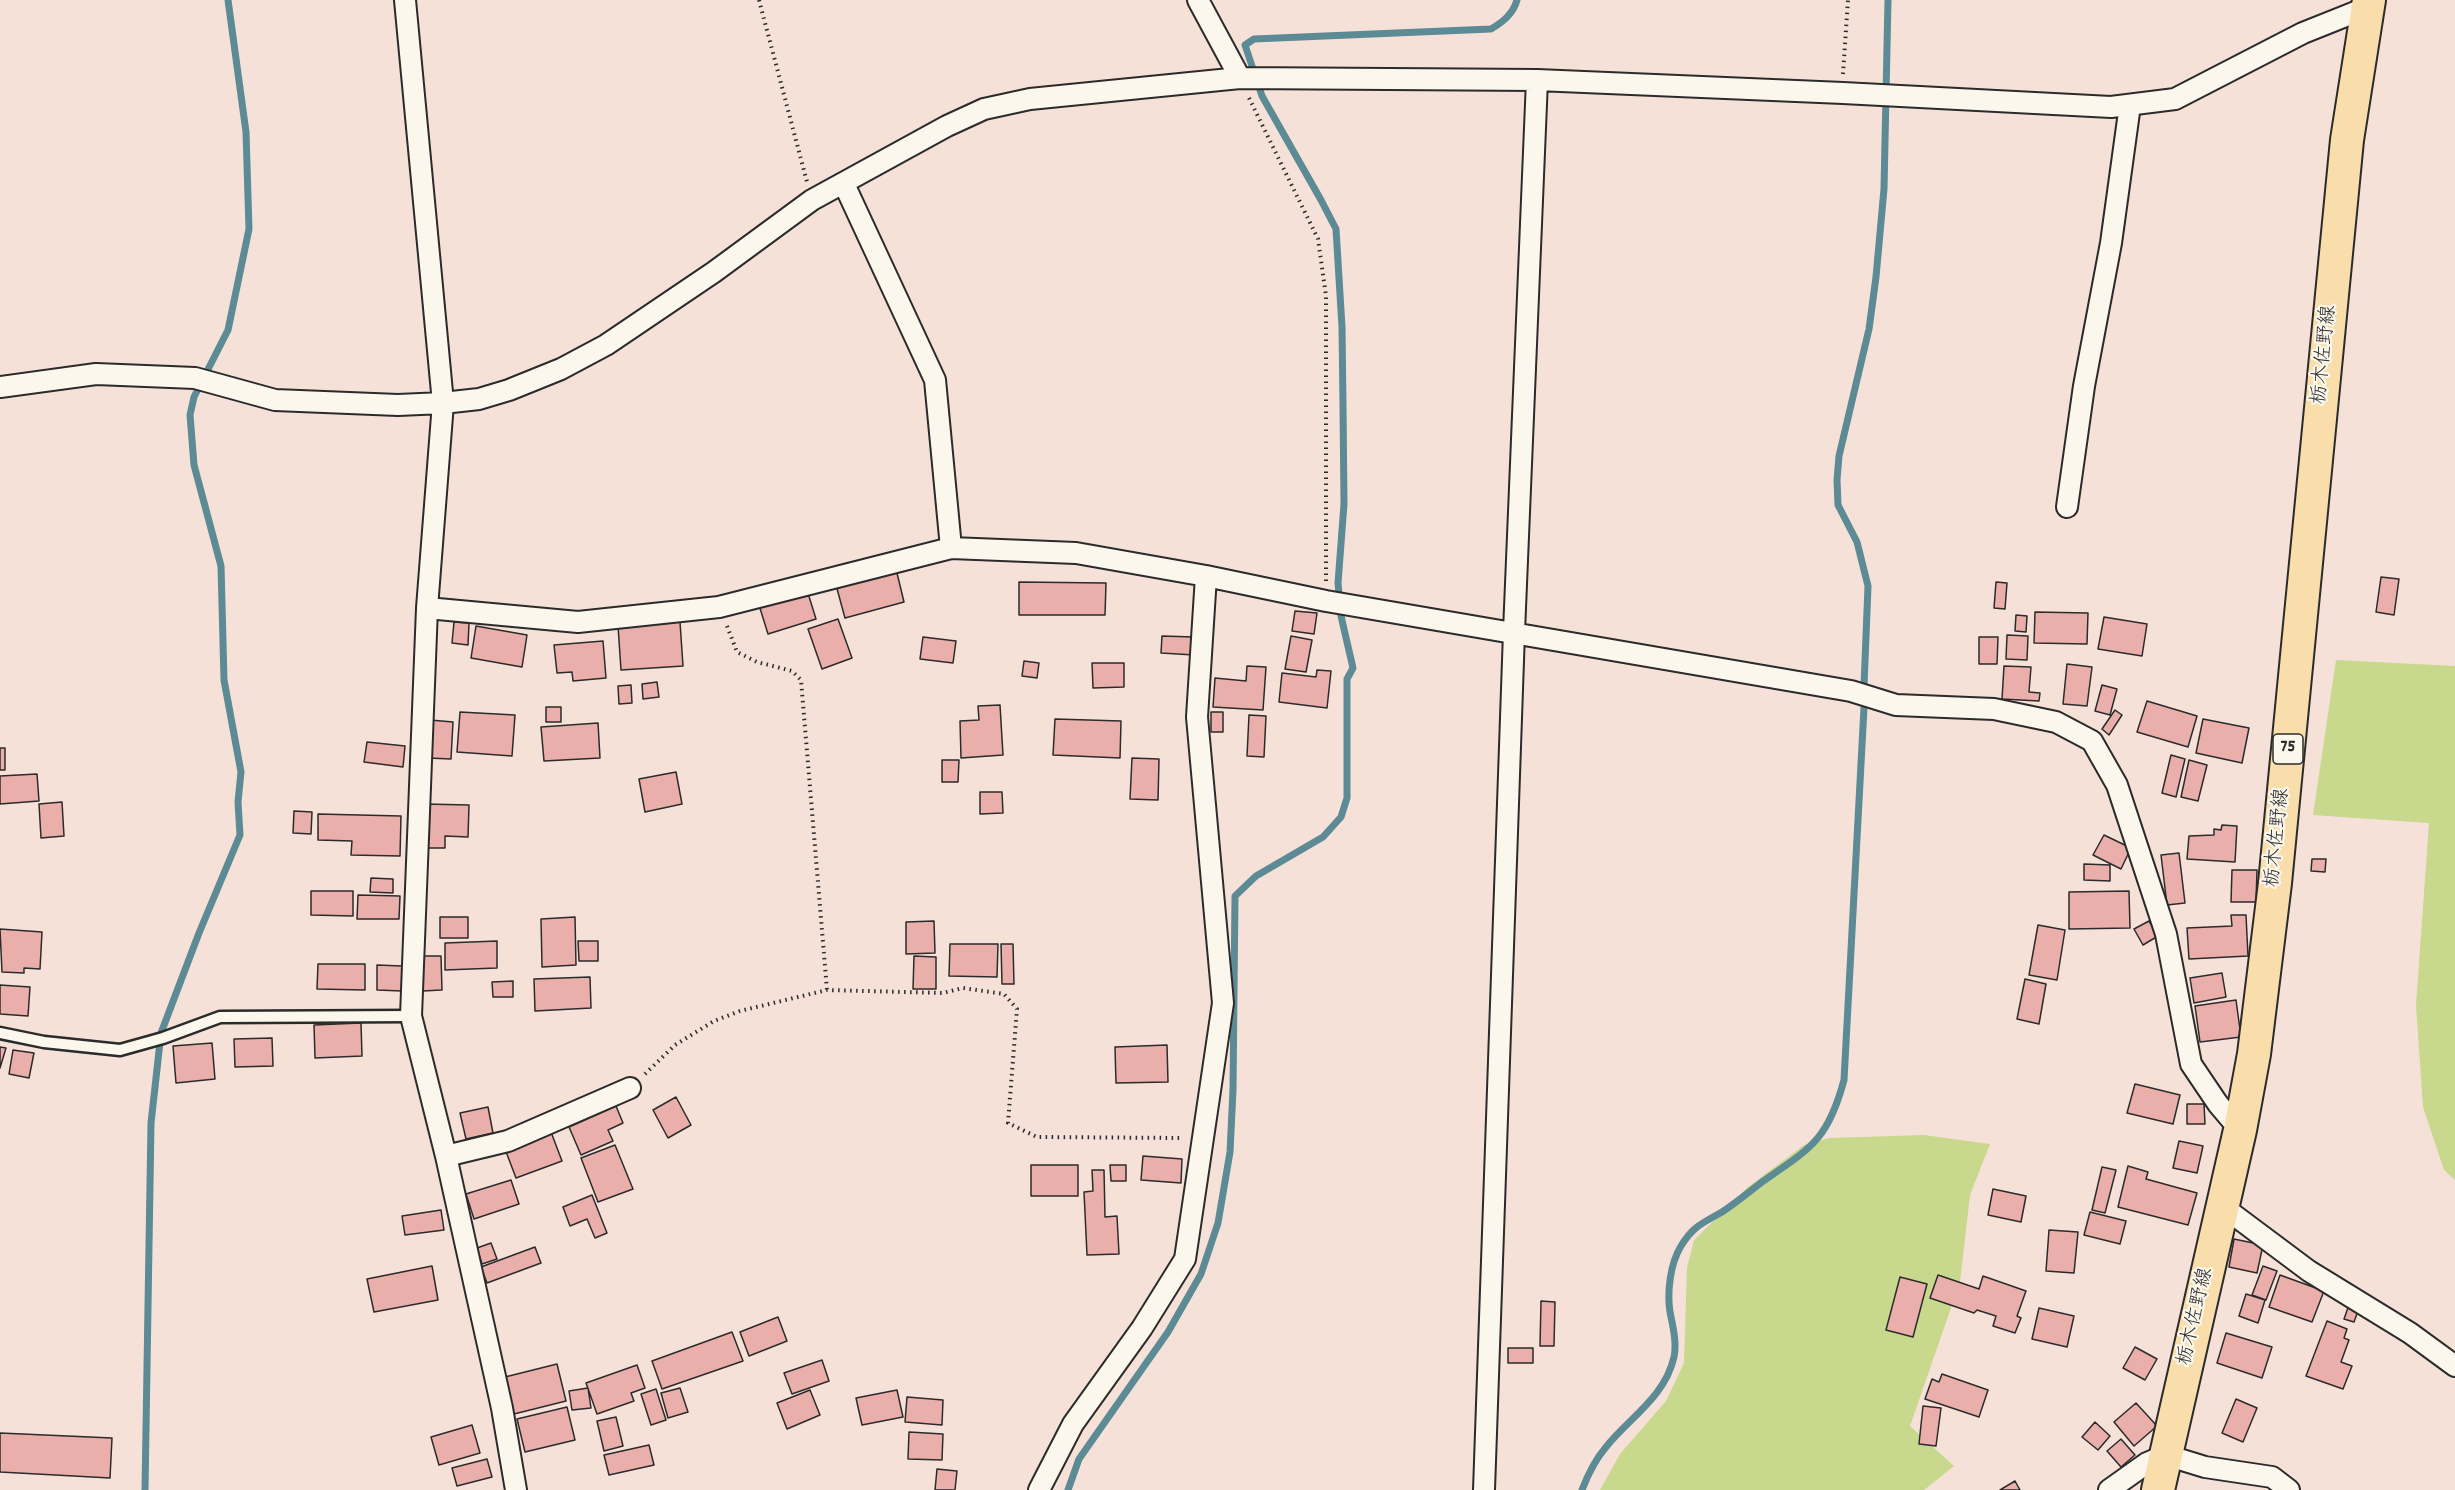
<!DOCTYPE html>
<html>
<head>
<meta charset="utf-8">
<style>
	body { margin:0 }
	canvas { display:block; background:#f6e1d8 }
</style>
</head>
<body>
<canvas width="2455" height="1490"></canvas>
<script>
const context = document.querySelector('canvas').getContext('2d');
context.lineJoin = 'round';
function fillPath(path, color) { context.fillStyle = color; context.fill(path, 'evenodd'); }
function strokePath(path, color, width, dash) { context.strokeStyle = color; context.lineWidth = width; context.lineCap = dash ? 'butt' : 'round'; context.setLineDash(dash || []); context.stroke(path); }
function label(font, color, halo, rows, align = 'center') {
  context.font = font + ' Dekko,"Klee One",sans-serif'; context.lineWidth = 4.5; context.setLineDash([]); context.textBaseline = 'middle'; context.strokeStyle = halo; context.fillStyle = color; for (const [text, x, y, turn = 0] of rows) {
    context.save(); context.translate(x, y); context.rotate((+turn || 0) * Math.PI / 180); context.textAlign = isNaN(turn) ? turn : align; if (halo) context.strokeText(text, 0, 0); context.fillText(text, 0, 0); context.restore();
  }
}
fillPath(new Path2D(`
	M2336 660 2455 666V1180L2444 1170 2423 1107 2416 1005 2429 823 2313 815Z
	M1924 1135 1990 1144 1970 1195 1960 1282 1910 1426 1954 1466 1924 1490H1600L1620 1454 1666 1401 1684 1363 1687 1268 1694 1240 1748 1187 1804 1145 1829 1138Z`), '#c8d88c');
strokePath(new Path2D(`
	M1864 686 1868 586 1857 542 1838 505 1837 480 1839 456 1869 329 1876 277 1884 189 1888 0
	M145 1490 151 1123 161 1033 199 933 240 835 238 802 241 772 224 680 221 566 194 465 190 415 194 397 228 330 249 229 246 132 228 0
	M1068 1490 1079 1459 1168 1332 1201 1274 1218 1223 1230 1152 1233 1090 1235 896 1256 876 1323 837 1341 817 1347 798V679L1353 668 1341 616 1338 583 1344 504 1343 406 1342 327 1336 229 1321 200 1262 96 1245 45 1254 39 1491 29C1503 22 1513 14 1517 0
	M1582 1490C1588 1474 1595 1460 1606 1447 1629 1418 1665 1397 1674 1357 1677 1343 1673 1327 1670 1312 1667 1292 1670 1264 1681 1246 1693 1226 1703 1223 1722 1212 1736 1203 1749 1192 1762 1182 1811 1148 1828 1140 1844 1080L1864 708`), '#5c8a95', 7);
const building = new Path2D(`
	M896 569 904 602 845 618 836 585Z
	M2381 577 2399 579 2394 615 2376 612Z
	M1019 582 1106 583 1105 615H1019Z
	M1996 582 2007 583 2005 609 1994 608Z
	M807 590 816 619 768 634 759 605Z
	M1295 611 1317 613 1314 634 1292 631Z
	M2035 612 2088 613 2087 644 2034 643Z
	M2016 615 2027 616 2026 632 2015 631Z
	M2104 617 2147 624 2142 656 2098 649Z
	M838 619 852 658 822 669 808 629Z
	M454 622 469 623 468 645 452 643Z
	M680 622 683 666 621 670 618 626Z
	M476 626 527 635 522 667 471 658Z
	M2007 635 2028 636 2027 660 2006 659Z
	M1162 636 1194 637V655L1161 653Z
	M1291 636 1312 640 1306 672 1285 669Z
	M923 637 956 641 953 663 920 659Z
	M1979 637H1998L1997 664H1979Z
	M603 641 606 678 573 681 572 672 557 673 554 645Z
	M1024 661 1039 663 1037 678 1022 676Z
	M1092 663H1124V687L1093 688Z
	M2067 664 2092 667 2087 706 2063 704Z
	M1247 666 1266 667 1263 710 1213 707 1215 678 1246 681Z
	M2004 666 2031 667 2029 692 2040 693 2039 701 2002 699Z
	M1317 670 1331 671 1327 708 1279 702 1282 673 1316 677Z
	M657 682 659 697 643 699 642 684Z
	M631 685 632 703 619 704 618 686Z
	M2102 685 2117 689 2110 715 2095 711Z
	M2147 701 2197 716 2188 747 2137 732Z
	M1000 705 1003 755 961 758 960 721 979 720 978 706Z
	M546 707H561V722H546Z
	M2115 710 2122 715 2109 735 2102 729Z
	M460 712 515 715 512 756 457 752Z
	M1211 712H1223V732H1211Z
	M1249 715 1266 716 1264 757 1247 756Z
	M1055 719 1121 721 1120 758 1053 755Z
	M2203 719 2249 728 2242 763 2196 753Z
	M430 720 453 722 451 759 428 758Z
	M598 723 600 758 544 761 541 727Z
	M367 742 405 746 403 767 364 762Z
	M0 748H5V770H0Z
	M2171 755 2185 759 2176 797 2162 793Z
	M1132 758 1159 759 1158 800 1130 799Z
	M942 760H959L958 782H942Z
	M2189 760 2207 765 2198 801 2181 797Z
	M676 772 682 804 645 812 639 779Z
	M37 774 39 801 0 804V776Z
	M980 792H1002L1003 813 980 814Z
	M62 802 64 836 41 838 39 804Z
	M425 804 469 805 468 837 445 836V848H425Z
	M294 811 312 812 311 834 293 833Z
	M318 814 401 816 400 856 351 855 352 841 318 840Z
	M2222 825 2237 826 2235 862 2187 859 2189 836 2214 835V829L2221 830Z
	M2104 835 2131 848 2121 869 2093 855Z
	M2179 853 2185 903 2167 905 2161 855Z
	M2312 859H2326L2325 872 2311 871Z
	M2084 864 2110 865V881L2084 880Z
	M2232 870H2257L2256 902H2231Z
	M371 878 393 879V893L370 892Z
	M311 891H353V916L311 915Z
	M2129 891 2130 928 2069 929V892Z
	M358 895 400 896 399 919H357Z
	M2231 915H2246L2248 956 2189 959 2187 928 2232 926Z
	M440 917H468V938H440Z
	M575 917 576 965 542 967 541 919Z
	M934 921 935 953 906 954V922Z
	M2149 921 2158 936 2143 945 2134 929Z
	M2038 925 2065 930 2057 980 2029 975Z
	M0 929 42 932 40 969 24 968V973L2 972Z
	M497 941V968L445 970V943Z
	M578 941H598V961H579Z
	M950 944H998L997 977 949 976Z
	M1001 944H1013L1014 984H1002Z
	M422 956H441L442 990 422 991Z
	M914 956 936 957V989H913Z
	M318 964H365V990L317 989Z
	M377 965 402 966V991L377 990Z
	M2222 973 2226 997 2194 1003 2190 978Z
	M590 977 591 1008 535 1011 534 979Z
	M2025 979 2046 984 2039 1024 2017 1019Z
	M513 981V997H493L492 982Z
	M0 985 30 987 28 1016 0 1014Z
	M2236 1000 2241 1037 2200 1042 2195 1006Z
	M361 1023 362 1056 315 1058 314 1025Z
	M272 1038 273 1066 235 1067 234 1039Z
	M212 1043 215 1079 176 1083 173 1046Z
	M1167 1045 1168 1082 1116 1083 1115 1047Z
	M0 1047 6 1048 0 1068Z
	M13 1050 34 1053 29 1078 9 1074Z
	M2135 1084 2180 1095 2173 1124 2127 1113Z
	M676 1097 691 1125 668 1138 653 1110Z
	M2187 1104H2204L2205 1124H2187Z
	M616 1106 623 1123 608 1130 613 1141 581 1155 569 1127Z
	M488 1107 493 1133 466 1139 460 1113Z
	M551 1132 562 1161 516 1178 505 1149Z
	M2179 1141 2203 1146 2197 1173 2173 1168Z
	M615 1145 633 1189 598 1202 581 1158Z
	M1143 1156 1182 1159 1181 1183 1141 1180Z
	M1031 1165H1078V1196H1031Z
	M1110 1165H1126V1181H1111Z
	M2128 1166 2148 1172 2146 1179 2197 1193 2188 1225 2118 1207Z
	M2102 1167 2116 1170 2105 1213 2092 1210Z
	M1092 1170H1104L1105 1217 1117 1216 1119 1254 1087 1255 1084 1192 1093 1191Z
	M511 1180 519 1204 474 1219 466 1194Z
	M1993 1189 2026 1196 2021 1222 1988 1215Z
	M592 1195 607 1233 595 1238 587 1219 570 1226 563 1207Z
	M441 1210 444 1230 405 1235 402 1216Z
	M2090 1212 2126 1221 2120 1244 2084 1235Z
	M2049 1230 2078 1232 2074 1273 2046 1271Z
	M2234 1239 2263 1245 2257 1273 2229 1267Z
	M491 1243 497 1259 482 1264 477 1248Z
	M535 1247 541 1263 487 1283 481 1267Z
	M432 1266 438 1300 374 1312 367 1279Z
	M2263 1266 2277 1271 2266 1300 2252 1295Z
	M1938 1275 1979 1289 1983 1276 2026 1291 2017 1316 2021 1318 2015 1333 1993 1326 1996 1316 1977 1310 1974 1313 1930 1298Z
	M2280 1275 2324 1291 2312 1322 2269 1307Z
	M1900 1277 1927 1284 1913 1337 1886 1330Z
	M2246 1294 2265 1300 2258 1323 2239 1316Z
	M1541 1301 1555 1302 1554 1346H1540Z
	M2350 1302 2360 1305 2354 1322 2344 1319Z
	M2039 1308 2074 1316 2067 1347 2032 1339Z
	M778 1317 787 1341 749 1356 740 1332Z
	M2327 1321 2347 1329 2344 1338 2349 1340 2341 1362 2352 1366 2343 1389 2306 1376Z
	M732 1332 743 1361 662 1389 652 1361Z
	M2226 1333 2272 1347 2262 1378 2217 1363Z
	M2135 1347 2157 1359 2145 1380 2123 1368Z
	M1508 1348H1533V1363H1508Z
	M822 1360 829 1381 792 1394 784 1373Z
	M557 1364 566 1401 514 1414 505 1377Z
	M637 1365 645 1388 631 1393 634 1401 597 1414 586 1383Z
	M1942 1374 1988 1390 1979 1417 1925 1399 1932 1379 1939 1382Z
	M588 1388 591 1408 572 1410 569 1391Z
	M680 1388 688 1412 668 1418 661 1393Z
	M656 1389 666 1420 651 1425 641 1394Z
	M810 1390 820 1415 787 1429 777 1403Z
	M897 1390 903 1417 862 1425 856 1398Z
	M907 1397 943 1400 942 1425 905 1422Z
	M2236 1399 2257 1408 2243 1442 2222 1433Z
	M2136 1403 2157 1426 2134 1446 2114 1422Z
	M1923 1406 1941 1408 1936 1446 1919 1444Z
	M567 1407 575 1440 525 1452 517 1419Z
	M616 1417 623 1446 604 1451 597 1421Z
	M2095 1422 2110 1436 2098 1450 2082 1437Z
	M472 1425 480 1453 439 1465 431 1437Z
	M909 1432 943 1434 942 1460 908 1459Z
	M0 1433 112 1438 110 1478 0 1472Z
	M2121 1439 2135 1455 2121 1467 2107 1451Z
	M649 1445 654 1465 609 1475 604 1455Z
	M487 1459 492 1477 457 1486 452 1468Z
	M937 1469 957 1471 955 1490H935Z
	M2015 1481 2020 1490H2000Z`);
fillPath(building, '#eaafab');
strokePath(building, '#2b2b2b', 1.5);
const service = new Path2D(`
	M0 1033 44 1042 120 1050 163 1038 220 1017 411 1016`);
const minor = new Path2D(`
	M405 0 443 403 427 608 411 1016 446 1156 502 1408 516 1490
	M1198 0 1240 78
	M844 184 935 380 951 548
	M0 387 96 374 195 378 275 400 398 405 443 403 479 399 509 390 561 369 606 345 714 272 812 200 947 126 984 109 1030 99 1240 78 1537 80 1843 93 2111 107 2175 99 2303 33 2368 7
	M2067 507 2084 386 2111 243 2130 105
	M427 608 578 622 719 607 951 548 1076 553 1206 576 1326 601 1851 691 1896 705 1994 709 2056 722 2092 741 2117 785 2166 934 2191 1064 2218 1104 2240 1130
	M446 1156 508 1141 630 1088
	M2222 1206 2309 1271 2410 1333 2455 1366
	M1039 1490 1073 1424 1142 1328 1185 1259 1223 1003 1197 717 1206 576
	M1484 1490 1514 632 1537 80
	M2109 1490 2147 1463 2166 1455 2205 1467 2272 1477 2289 1490`);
const primary = new Path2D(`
	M2158 1490 2240 1130 2254 1054 2275 883 2347 140 2369 0`);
strokePath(service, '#2b2b2b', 15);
strokePath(minor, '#2b2b2b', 24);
strokePath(primary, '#2b2b2b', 36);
strokePath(new Path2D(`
	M759 0 807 182
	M1843 74 1848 0
	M1249 98 1318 239 1326 296V581
	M727 626 737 652 757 662 792 671 801 680 827 990
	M645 1074 675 1045 714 1021 740 1011 827 990 943 993 963 988 1004 994 1017 1009 1008 1123 1037 1137 1182 1138`), '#2b2b2b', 4, [1.5, 4.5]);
strokePath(service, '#fbf7ec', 10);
strokePath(minor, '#fbf7ec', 20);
strokePath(primary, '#f9deab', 32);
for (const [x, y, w] of [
	[2288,749,30]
]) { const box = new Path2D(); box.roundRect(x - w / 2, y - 15, w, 30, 4.5); context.fillStyle = '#fbf7ec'; context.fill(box); strokePath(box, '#2b2b2b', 1.5); }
label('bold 18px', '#2b2b2b', null, [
	["75",2288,749]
]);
label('20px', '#2b2b2b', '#fbf7ec', [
	["栃木佐野線",2326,355,-84],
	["栃木佐野線",2279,838,-84],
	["栃木佐野線",2197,1317,-77]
]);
</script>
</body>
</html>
